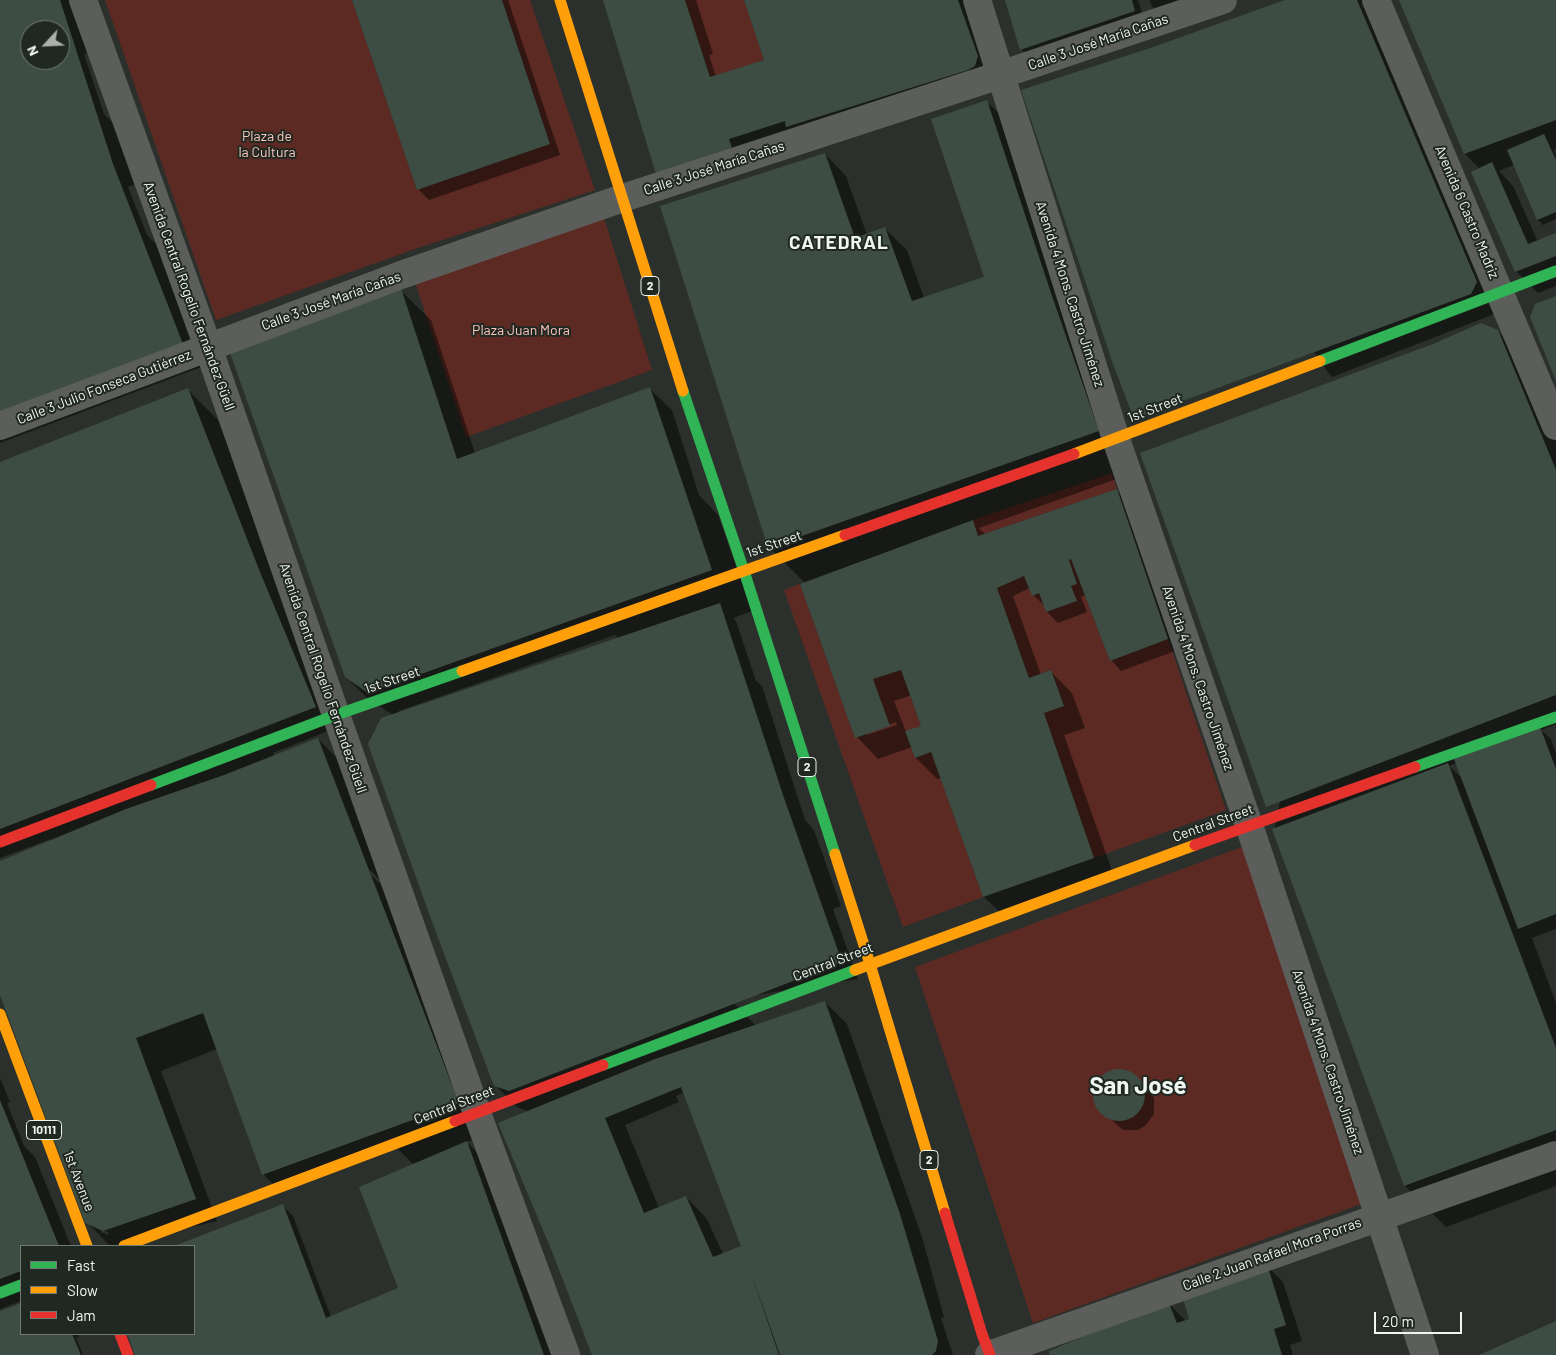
<!DOCTYPE html>
<html>
<head>
<meta charset="utf-8">
<style>
	body { margin:0 }
	#map { position:relative; width:1556px; height:1355px; overflow:hidden; background:#2c302c; font-family:Barlow,sans-serif }
	canvas { display:block }
	.legend { position:absolute; left:20px; top:1245px; width:175px; height:90px; box-sizing:border-box; background:#202822; border:1px solid #737a75; margin:0; padding:6px 9px; list-style:none; font-size:15px; color:#eff5f1 }
	.legend li { display:flex; align-items:center; gap:10px; height:25px }
	.legend b { width:25px; border:1px solid #737a75 }
	.north { position:absolute; left:20px; top:20px; width:50px; height:50px; box-sizing:border-box; background:#202822; border:1px solid #737a75; border-radius:50%; rotate:245deg; font-size:14px; font-weight:700; line-height:20px; text-align:center; color:#eff5f1 }
	.north::after { content:''; display:block; margin:auto; width:18px; height:22px; background:#abb0ac; clip-path:polygon(50% 0,100% 100%,50% 72%,0 100%) }
	.scale { position:absolute; left:1374px; top:1312px; width:88px; height:22px; box-sizing:border-box; border:2px solid #eff5f1; border-top:0; padding-left:6px; font-size:15px; line-height:18px; white-space:nowrap; color:#eff5f1; -webkit-text-stroke:4px #202822; paint-order:stroke }
</style>
</head>
<body>
<div id="map">
<canvas width="1556" height="1355"></canvas>
<ul class="legend">
<li><b style="height:6px;background:#30b455"></b>Fast</li>
<li><b style="height:6px;background:#ff9f0a"></b>Slow</li>
<li><b style="height:6px;background:#e5322d"></b>Jam</li>
</ul>
<div class="north">N</div>
<div class="scale">20 m</div>
</div>
<script>
const context = document.querySelector('canvas').getContext('2d');
context.lineJoin = 'round';
function fillPath(path, color) { context.fillStyle = color; context.fill(path, 'evenodd'); }
function strokePath(path, color, width, dash) { context.strokeStyle = color; context.lineWidth = width; context.lineCap = dash ? 'butt' : 'round'; context.setLineDash(dash || []); context.stroke(path); }
function label(font, color, halo, rows, align = 'center') {
  context.font = font + ' Barlow,sans-serif'; context.lineWidth = 4; context.setLineDash([]); context.textBaseline = 'middle'; context.strokeStyle = halo; context.fillStyle = color; for (const [text, x, y, turn = 0] of rows) {
    context.save(); context.translate(x, y); context.rotate((+turn || 0) * Math.PI / 180); context.textAlign = isNaN(turn) ? turn : align; if (halo) context.strokeText(text, 0, 0); context.fillText(text, 0, 0); context.restore();
  }
}
fillPath(new Path2D(`
	M105 0H352L417 190 550 144 502 0H530L595 190 415 249 216 320Z
	M685 0H744L764 60 710 77Z
	M603 215 652 370 466 437 415 282Z
	M1112 473 1117 489 978 536 973 520Z
	M1071 559 1110 661 1168 639 1226 810 1094 858 1044 713 1064 706 1051 670 1029 678 997 588 1024 576 1032 596 1039 593 1046 612 1076 601 1071 586 1077 583 1069 560Z
	M800 584 855 738 890 726 873 679 901 670 921 726 905 732 915 758 931 752 983 897 903 927 784 590Z
	M1242 847 1364 1203 1033 1323 915 967Z`), '#5d2a23');
fillPath(new Path2D(`
	M0 0H74L90 52 84 54 104 114 114 124 134 185 128 187 147 235 158 246 204 366 0 443ZM30 30H60V60H30Z
	M354 0H508L560 155 429 200 418 189Z
	M605 0H696L713 54 709 55 716 77 767 65 746 0H966L988 68 709 169Z
	M1006 0H1138L1145 22 1032 60 1021 49Z
	M1150 0H1209L1162 16 1151 5Z
	M1288 0H1365L1498 305 1492 315 1332 377 1327 371 1121 58Z
	M1401 0H1556V149L1554 150 1556 156V219L1543 225 1538 220 1514 165 1499 171 1513 186 1538 242 1556 234V286L1538 293 1516 271 1480 169 1465 154Z
	M987 102 1009 123 1139 471 979 528 986 535 1117 491 1128 502 1178 650 1121 671 1111 660 1086 595 1081 597 1087 612 1058 623 1047 612 1045 606 1033 595 1030 588 1013 596 1041 675 1050 671 1072 693 1085 728 1064 735 1115 879 1006 918 984 897 942 778 937 779 916 758 912 747 878 759 857 737 805 583 769 547 825 154 846 176 867 235 885 229 907 250 924 298 986 278ZM912 695 923 726 906 732 894 701ZM896 722 897 725 867 735V732Z
	M400 290 431 320 475 453 650 389 672 410 699 495 718 515 752 611 733 618 736 621 756 681 762 686 805 820 814 830 841 906 833 909 858 979 730 999 760 1030 825 1002 847 1024 922 1237 944 1317 941 1318 953 1355H593L530 1112 517 1107 495 1085 393 715 368 699 346 677ZM615 635 619 639 400 713 399 711ZM685 1092 742 1247 723 1254 707 1219 686 1197 659 1208 625 1125 679 1102 676 1096Z
	M1481 325 1497 331 1519 353 1556 442V724L1541 730 1551 739 1556 753V929L1532 938 1556 1003V1186L1446 1227 1405 1186 1274 830 1372 367ZM1457 763 1464 780 1449 766Z
	M187 389 218 420 336 728 273 753 275 756 318 739 359 780 410 910 370 870V874L411 914 489 1134 467 1142 488 1164 557 1355H137L129 1334H194V1246H177L282 1205 293 1216 331 1317 399 1289 414 1165 392 1143 274 1185 263 1174 217 1049 161 1071 217 1221 113 1246 108 1244 87 1222 0 992V862L52 841 51 839 0 858V463ZM101 1229 109 1233 108 1235 101 1232Z
	M1115 1071 1131 1073 1149 1091 1154 1098V1114L1145 1126 1138 1130H1123L1099 1109 1095 1095 1096 1086 1107 1073Z
	M0 1078 10 1102 7 1103 24 1146 35 1157 71 1246H21V1301L0 1309Z
	M1267 1266 1283 1282 1302 1341 1290 1345 1293 1355H1051L1167 1302 1186 1321Z
	M21 1304V1334H78L79 1337 76 1338 83 1355H0V1312Z`), '#0007');
fillPath(new Path2D(`
	M0 0H60L113 164 183 344 0 414ZM30 30H60V60H30Z
	M352 0H502L550 144 417 190Z
	M603 0H685L710 77 764 60 744 0H958L978 56 975 66 968 70 786 127 785 121 729 139 732 148 656 174Z
	M1005 0H1132L1135 11 1020 50Z
	M1285 0H1357L1477 282 1471 294 1134 419 1113 364 1021 90 1150 48Z
	M1399 0H1556V120L1464 154Z
	M987 100 1052 296 1099 431 768 548 660 206 825 153 855 238 885 227 912 301 984 277 931 119Z
	M1544 134 1556 160V212L1537 220 1507 150Z
	M1492 162 1528 244 1556 233V256L1515 272 1471 172Z
	M401 288 457 459 650 387 712 570 368 693 345 677 229 350Z
	M1556 296V381L1530 317 1535 304Z
	M1481 323 1498 330 1556 470V695L1266 807 1140 453 1435 343Z
	M188 388 260 572 316 707 0 829V462Z
	M1117 489 1168 639 1110 661 1071 559 1069 560 1077 584 1071 586 1077 601 1046 612 1039 593 1032 596 1024 576 997 588 1029 678 1051 670 1064 706 1044 713 1094 858 983 897 931 752 915 758 905 731 921 726 901 670 873 679 890 726 855 738 800 584 973 520 978 536Z
	M720 603 784 798 842 962 509 1091 494 1086 434 927 368 744 381 718Z
	M1540 727 1556 769V914L1518 929 1454 759Z
	M318 738 459 1103 262 1175 203 1013 136 1038 196 1199 103 1231 85 1223 0 995V861L126 809 224 775Z
	M1448 763 1556 1048V1130L1404 1186 1272 829Z
	M825 1001 900 1214 938 1341 936 1351 932 1355H780L749 1267 779 1355H592L551 1249 498 1123 655 1059ZM681 1087 741 1246 713 1257 686 1196 644 1213 605 1118Z
	M1093 1095a26 26 0 1 1 52 0a26 26 0 1 1-52 0Z
	M0 1100 59 1246H21V1271L0 1279Z
	M467 1141 544 1355H135L127 1334H194V1246H174L283 1204 326 1318 398 1288 359 1187Z
	M1267 1264 1286 1325 1274 1329 1282 1355H1050L1049 1351 1168 1301 1177 1323 1189 1319 1183 1298Z
	M21 1303V1334H72L81 1355H0V1311Z
	M1556 1321V1355H1479Z`), '#3e4d43');
strokePath(new Path2D(`
	M83 0 208 347 336 715 477 1113 566 1355
	M977 0 1116 439 1249 825 1425 1355
	M1376 0 1556 426
	M0 426 401 275 623 198 1000 75 1223 0
	M989 1355 1556 1155`), '#5c5e5c', 28);
strokePath(new Path2D(`
	M1320 361 1556 271
	M683 391 744 571 835 854
	M1415 767 1556 717
	M151 785 336 715 462 671
	M603 1065 855 970
	M0 1293 21 1285`), '#30b455', 11);
strokePath(new Path2D(`
	M560 0 683 391
	M1074 454 1320 361
	M462 671 845 535
	M835 854 870 964 945 1213
	M855 970 1195 845
	M0 1014 87 1246
	M124 1246 455 1121`), '#ff9f0a', 11);
strokePath(new Path2D(`
	M845 535 1074 454
	M0 842 151 785
	M1195 845 1415 767
	M455 1121 603 1065
	M945 1213 982 1334 990 1355
	M120 1334 128 1355`), '#e5322d', 11);
for (const [x, y, w] of [
	[650,286,18],
	[807,767,18],
	[44,1130,35],
	[929,1160,18]
]) { const box = new Path2D(); box.roundRect(x - w / 2, y - 9.5, w, 19, 4); context.fillStyle = '#202822'; context.fill(box); strokePath(box, '#eff5f1', 1); }
label('bold 12px', '#eff5f1', null, [
	["2",650,286],
	["2",807,767],
	["10111",44,1130],
	["2",929,1160]
]);
label('14px', '#eff5f1', '#202822', [
	["Calle 3 José María Cañas",1098,42,-19],
	["Calle 3 José María Cañas",714,168,-18],
	["Avenida 6 Castro Madriz",1467,212,67],
	["Avenida 4 Mons. Castro Jiménez",1070,294,72],
	["Avenida Central Rogelio Fernández Güell",189,296,70],
	["Calle 3 José María Cañas",331,301,-20],
	["Calle 3 Julio Fonseca Gutiérrez",104,387,-21],
	["1st Street",1155,408,-21],
	["1st Street",774,544,-19],
	["Avenida Central Rogelio Fernández Güell",323,678,71],
	["Avenida 4 Mons. Castro Jiménez",1198,678,71],
	["1st Street",392,680,-19],
	["Central Street",1213,823,-20],
	["Central Street",833,962,-21],
	["Avenida 4 Mons. Castro Jiménez",1328,1062,71],
	["Central Street",454,1105,-21],
	["1st Avenue",79,1181,69],
	["Calle 2 Juan Rafael Mora Porras",1272,1254,-20]
]);
label('14px', '#fdc7be', '#202822', [
	["Plaza de",267,136],
	["la Cultura",267,152],
	["Plaza Juan Mora",521,330]
]);
context.letterSpacing = '1px';
label('bold 19px', '#eff5f1', '#202822', [
	["CATEDRAL",839,243]
]);
context.letterSpacing = '0px';
label('bold 24px', '#eff5f1', '#202822', [
	["San José",1138,1086]
]);
</script>
</body>
</html>
